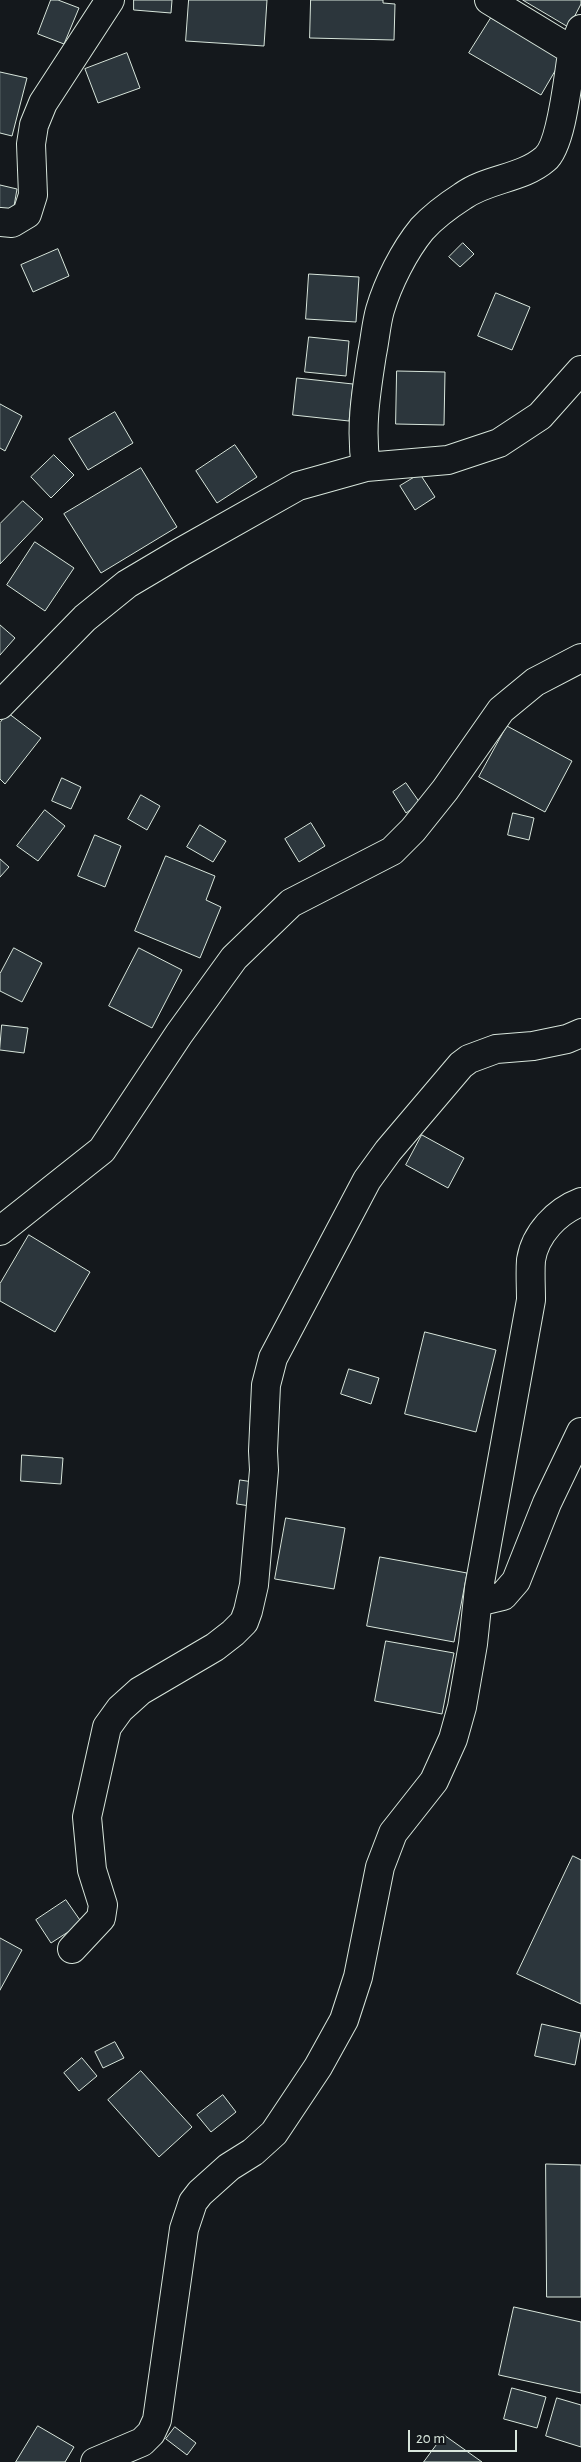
<!DOCTYPE html>
<html>
<head>
<meta charset="utf-8">
<style>
	body { margin:0 }
	#map { position:relative; width:581px; height:2462px; overflow:hidden; background:#14181c; font-family:"Alegreya Sans",sans-serif }
	canvas { display:block }
	.scale { position:absolute; left:408px; top:2430px; width:109px; height:22px; box-sizing:border-box; border:2px solid #d8e6dc; border-top:0; padding-left:6px; font-size:15px; line-height:18px; white-space:nowrap; color:#d8e6dc; -webkit-text-stroke:4px #14181c; paint-order:stroke }
</style>
</head>
<body>
<div id="map">
<canvas width="581" height="2462"></canvas>
<div class="scale">20 m</div>
</div>
<script>
const context = document.querySelector('canvas').getContext('2d');
context.lineJoin = 'round';
function fillPath(path, color) { context.fillStyle = color; context.fill(path, 'evenodd'); }
function strokePath(path, color, width, dash) { context.strokeStyle = color; context.lineWidth = width; context.lineCap = dash ? 'butt' : 'round'; context.setLineDash(dash || []); context.stroke(path); }
const building = new Path2D(`
	M51 0H58L79 8 64 44 38 34Z
	M134 0H172L171 13 134 10Z
	M189 0H267L264 46 186 41Z
	M311 0H383V3L395 4 394 40 310 38Z
	M523 0H581V4L569 27Z
	M491 18 562 59 541 95 469 53Z
	M127 53 140 88 98 103 85 69Z
	M0 72 27 78 12 136 0 133Z
	M0 185 17 189 13 212 0 209Z
	M463 243 474 254 460 267 449 257Z
	M58 249 69 276 33 292 21 265Z
	M309 274 359 277 356 322 306 319Z
	M496 293 530 307 512 350 478 336Z
	M309 337 349 341 346 376 305 372Z
	M397 371 445 372 444 425 396 424Z
	M297 378 353 384 349 421 293 415Z
	M0 404 22 416 5 451 0 448Z
	M115 412 133 443 88 470 69 439Z
	M235 445 257 477 217 503 196 471Z
	M54 455 74 475 51 498 31 477Z
	M141 468 177 527 101 573 64 514Z
	M420 474 435 497 415 510 400 486Z
	M23 501 43 519 0 564V524Z
	M35 542 74 568 45 611 7 585Z
	M0 625 15 638 0 655Z
	M8 713 41 738 5 784 0 779V723Z
	M507 726 572 761 545 812 479 777Z
	M62 778 81 787 71 809 52 801Z
	M406 783 420 803 406 813 393 792Z
	M141 795 160 806 147 830 128 819Z
	M45 810 65 826 38 861 17 846Z
	M513 813 534 818 529 840 508 835Z
	M311 823 325 846 299 862 285 839Z
	M200 825 226 841 213 862 187 847Z
	M95 835 121 846 105 887 78 876Z
	M166 856 215 876 206 900 221 907 200 958 135 931Z
	M0 859 9 867 0 877Z
	M14 948 42 963 22 1002 0 991V974Z
	M139 948 182 970 152 1028 109 1006Z
	M2 1025 28 1028 24 1053 0 1050Z
	M422 1135 464 1158 448 1188 406 1165Z
	M29 1235 90 1272 55 1332 0 1301V1284Z
	M425 1332 496 1350 476 1432 405 1414Z
	M349 1369 379 1378 371 1404 341 1394Z
	M22 1455 63 1458 61 1484 21 1481Z
	M240 1480 253 1482 250 1506 237 1504Z
	M286 1518 345 1528 334 1589 275 1579Z
	M380 1557 467 1573 454 1642 367 1626Z
	M386 1641 454 1653 442 1714 375 1701Z
	M573 1856 581 1860V2004L517 1974Z
	M66 1900 82 1923 51 1943 36 1920Z
	M0 1938 22 1950 0 1990Z
	M542 2024 581 2033 575 2065 535 2056Z
	M115 2042 124 2058 103 2068 95 2052Z
	M82 2058 97 2076 79 2091 64 2073Z
	M141 2071 192 2127 159 2157 108 2100Z
	M223 2095 236 2112 211 2132 197 2115Z
	M546 2164 581 2165V2297H547Z
	M514 2307 581 2322V2393L499 2375Z
	M512 2388 546 2397 537 2428 504 2419Z
	M557 2398 581 2405V2447L546 2436Z
	M38 2426 74 2447 65 2462H16Z
	M175 2427 196 2443 187 2455 166 2439Z
	M444 2435 482 2462H424Z`);
fillPath(building, '#2c363c');
strokePath(building, '#d8e6dc', 1);
const minor = new Path2D(`
	M489 0 573 51
	M0 222 12 223 27 214 33 195 31 144 34 125 43 103 110 0
	M366 467C360 428 366 393 372 354 375 340 376 324 380 310 388 283 404 251 422 229 433 217 449 205 463 196 488 178 522 179 545 159 562 145 568 77 572 54 574 46 578 37 581 29
	M0 705 85 618 127 584 181 552 298 486 366 467 448 460 499 443 540 416 581 370
	M0 1231 102 1150 179 1034 234 958 291 903 392 851 413 830 445 790 501 710 535 682 581 658
	M478 1602 503 1596 516 1581 547 1503 581 1432
	M72 1949 101 1918 103 1905 92 1870 87 1817 107 1727 120 1709 140 1691 215 1647 233 1633 244 1622 248 1611 254 1585 264 1470 263 1451 266 1385 273 1358 367 1180 388 1151 461 1065 469 1059 496 1049 533 1046 567 1039 581 1033
	M95 2462 142 2442 151 2433 157 2420 184 2229 193 2202 200 2193 229 2167 253 2152 274 2133 318 2067 344 2020 358 1977 380 1867 393 1833 434 1781 453 1739 462 1707 473 1644 479 1588 531 1300C531 1287 530 1273 531 1260 535 1234 557 1211 581 1202`);
strokePath(minor, '#d8e6dc', 30);
strokePath(minor, '#14181c', 28);
</script>
</body>
</html>
